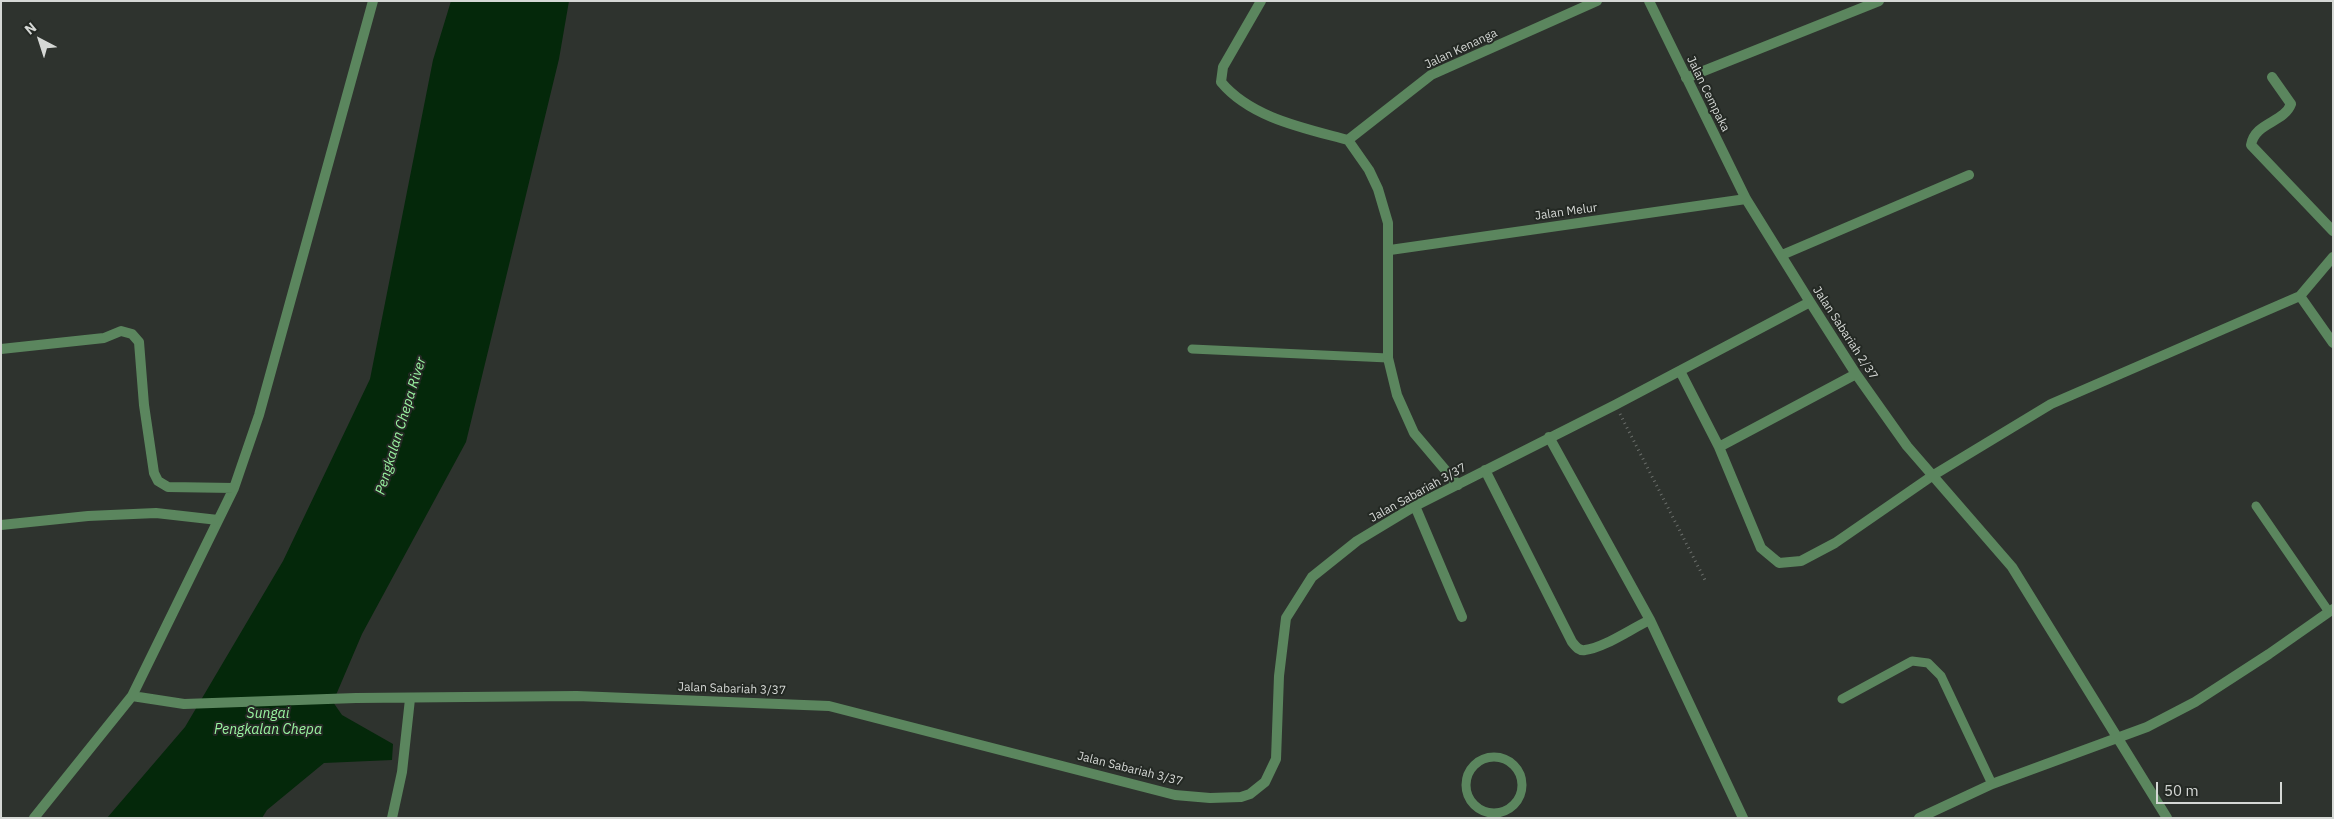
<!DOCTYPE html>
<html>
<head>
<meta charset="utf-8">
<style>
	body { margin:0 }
	#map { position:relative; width:2334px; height:819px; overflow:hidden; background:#2e332e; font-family:"IBM Plex Sans",sans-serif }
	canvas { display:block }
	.frame { position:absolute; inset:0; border:2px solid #d5d8d5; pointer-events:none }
	.north { position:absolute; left:15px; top:15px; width:50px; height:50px; -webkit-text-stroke:4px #242924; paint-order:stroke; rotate:320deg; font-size:14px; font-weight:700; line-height:20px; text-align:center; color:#d5d8d5 }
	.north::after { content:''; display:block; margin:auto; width:18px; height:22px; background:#d5d8d5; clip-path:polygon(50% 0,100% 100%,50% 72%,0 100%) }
	.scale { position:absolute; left:2156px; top:782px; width:126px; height:22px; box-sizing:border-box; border:2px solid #d5d8d5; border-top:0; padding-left:6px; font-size:15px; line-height:18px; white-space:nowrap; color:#d5d8d5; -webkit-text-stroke:4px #242924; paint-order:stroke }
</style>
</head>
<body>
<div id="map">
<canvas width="2334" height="819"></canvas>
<div class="frame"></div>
<div class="north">N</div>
<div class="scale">50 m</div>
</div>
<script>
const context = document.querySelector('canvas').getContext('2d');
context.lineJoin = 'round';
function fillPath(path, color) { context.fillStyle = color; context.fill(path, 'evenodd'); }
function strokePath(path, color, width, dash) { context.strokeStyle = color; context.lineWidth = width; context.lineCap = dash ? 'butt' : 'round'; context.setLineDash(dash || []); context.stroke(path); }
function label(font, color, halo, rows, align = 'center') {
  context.font = font + ' "IBM Plex Sans",sans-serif'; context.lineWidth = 4; context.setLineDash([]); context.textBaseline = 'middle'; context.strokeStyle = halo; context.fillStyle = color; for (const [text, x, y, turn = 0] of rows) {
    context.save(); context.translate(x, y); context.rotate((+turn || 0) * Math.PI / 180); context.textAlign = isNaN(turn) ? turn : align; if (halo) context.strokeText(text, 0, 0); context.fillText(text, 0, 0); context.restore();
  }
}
fillPath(new Path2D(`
	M451 1H569L559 59 466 442 362 634 333 702 342 715 393 744 392 760 324 763 267 810 262 818H107L185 727 283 561 370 379 433 60Z`), '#04280a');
strokePath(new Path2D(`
	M1620 414 1706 582`), '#6b6f6b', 3, [1, 4]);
strokePath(new Path2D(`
	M1192 349 1388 358
	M2256 506 2329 612
	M1842 699 1912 661 1928 663 1941 676 1992 784
	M1466 785a28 28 0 1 1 56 0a28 28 0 1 1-56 0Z`), '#5b865e', 9);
strokePath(new Path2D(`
	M1261 1 1223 67 1221 82C1251 118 1304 128 1348 140
	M1649 1 1746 199 1810 302 1856 374 1907 446 2012 567 2167 818
	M2272 77 2291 104C2284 123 2255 122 2251 145L2333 231
	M1686 78 1879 1
	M1348 140 1369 170 1378 189 1388 223V358L1397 395 1414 433 1458 485
	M1348 140 1431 75 1597 1
	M1390 250 1746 199
	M1782 255 1969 175
	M2300 296 2333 343
	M1 349 104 338 121 331 132 334 139 342 144 405 154 473 158 481 168 487 234 488
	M1680 371 1719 447 1761 548 1779 563 1801 561 1835 543 1932 476 2051 404 2300 296 2333 257
	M1719 447 1856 374
	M1485 470 1572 642C1576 647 1579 651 1585 650 1604 648 1632 628 1650 620L1549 437
	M1415 506 1462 617
	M1 525 88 516 156 513 218 520
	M1650 620 1743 818
	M132 696 184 704 356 698 577 696 829 706 1175 795 1210 798 1241 797 1250 794 1265 782 1276 759 1279 676 1286 618 1312 577 1357 541 1415 506 1615 405 1810 302
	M34 818 132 696 234 488 259 415 373 1
	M392 818 402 772 410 699
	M1919 818 1992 784 2147 727 2195 702 2269 654 2333 609`), '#5b865e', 10);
label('12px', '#d5d8d5', '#242924', [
	["Jalan Kenanga",1461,49,-25],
	["Jalan Cempaka",1708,94,64],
	["Jalan Melur",1566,212,-8],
	["Jalan Sabariah 2/37",1845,333,57],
	["Jalan Sabariah 3/37",1418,493,-29],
	["Jalan Sabariah 3/37",732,689,2],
	["Jalan Sabariah 3/37",1130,769,14]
]);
label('italic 14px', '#9af4a1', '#242924', [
	["Pengkalan Chepa River",401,426,-73],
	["Sungai",268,714],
	["Pengkalan Chepa",268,730]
]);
</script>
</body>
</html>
